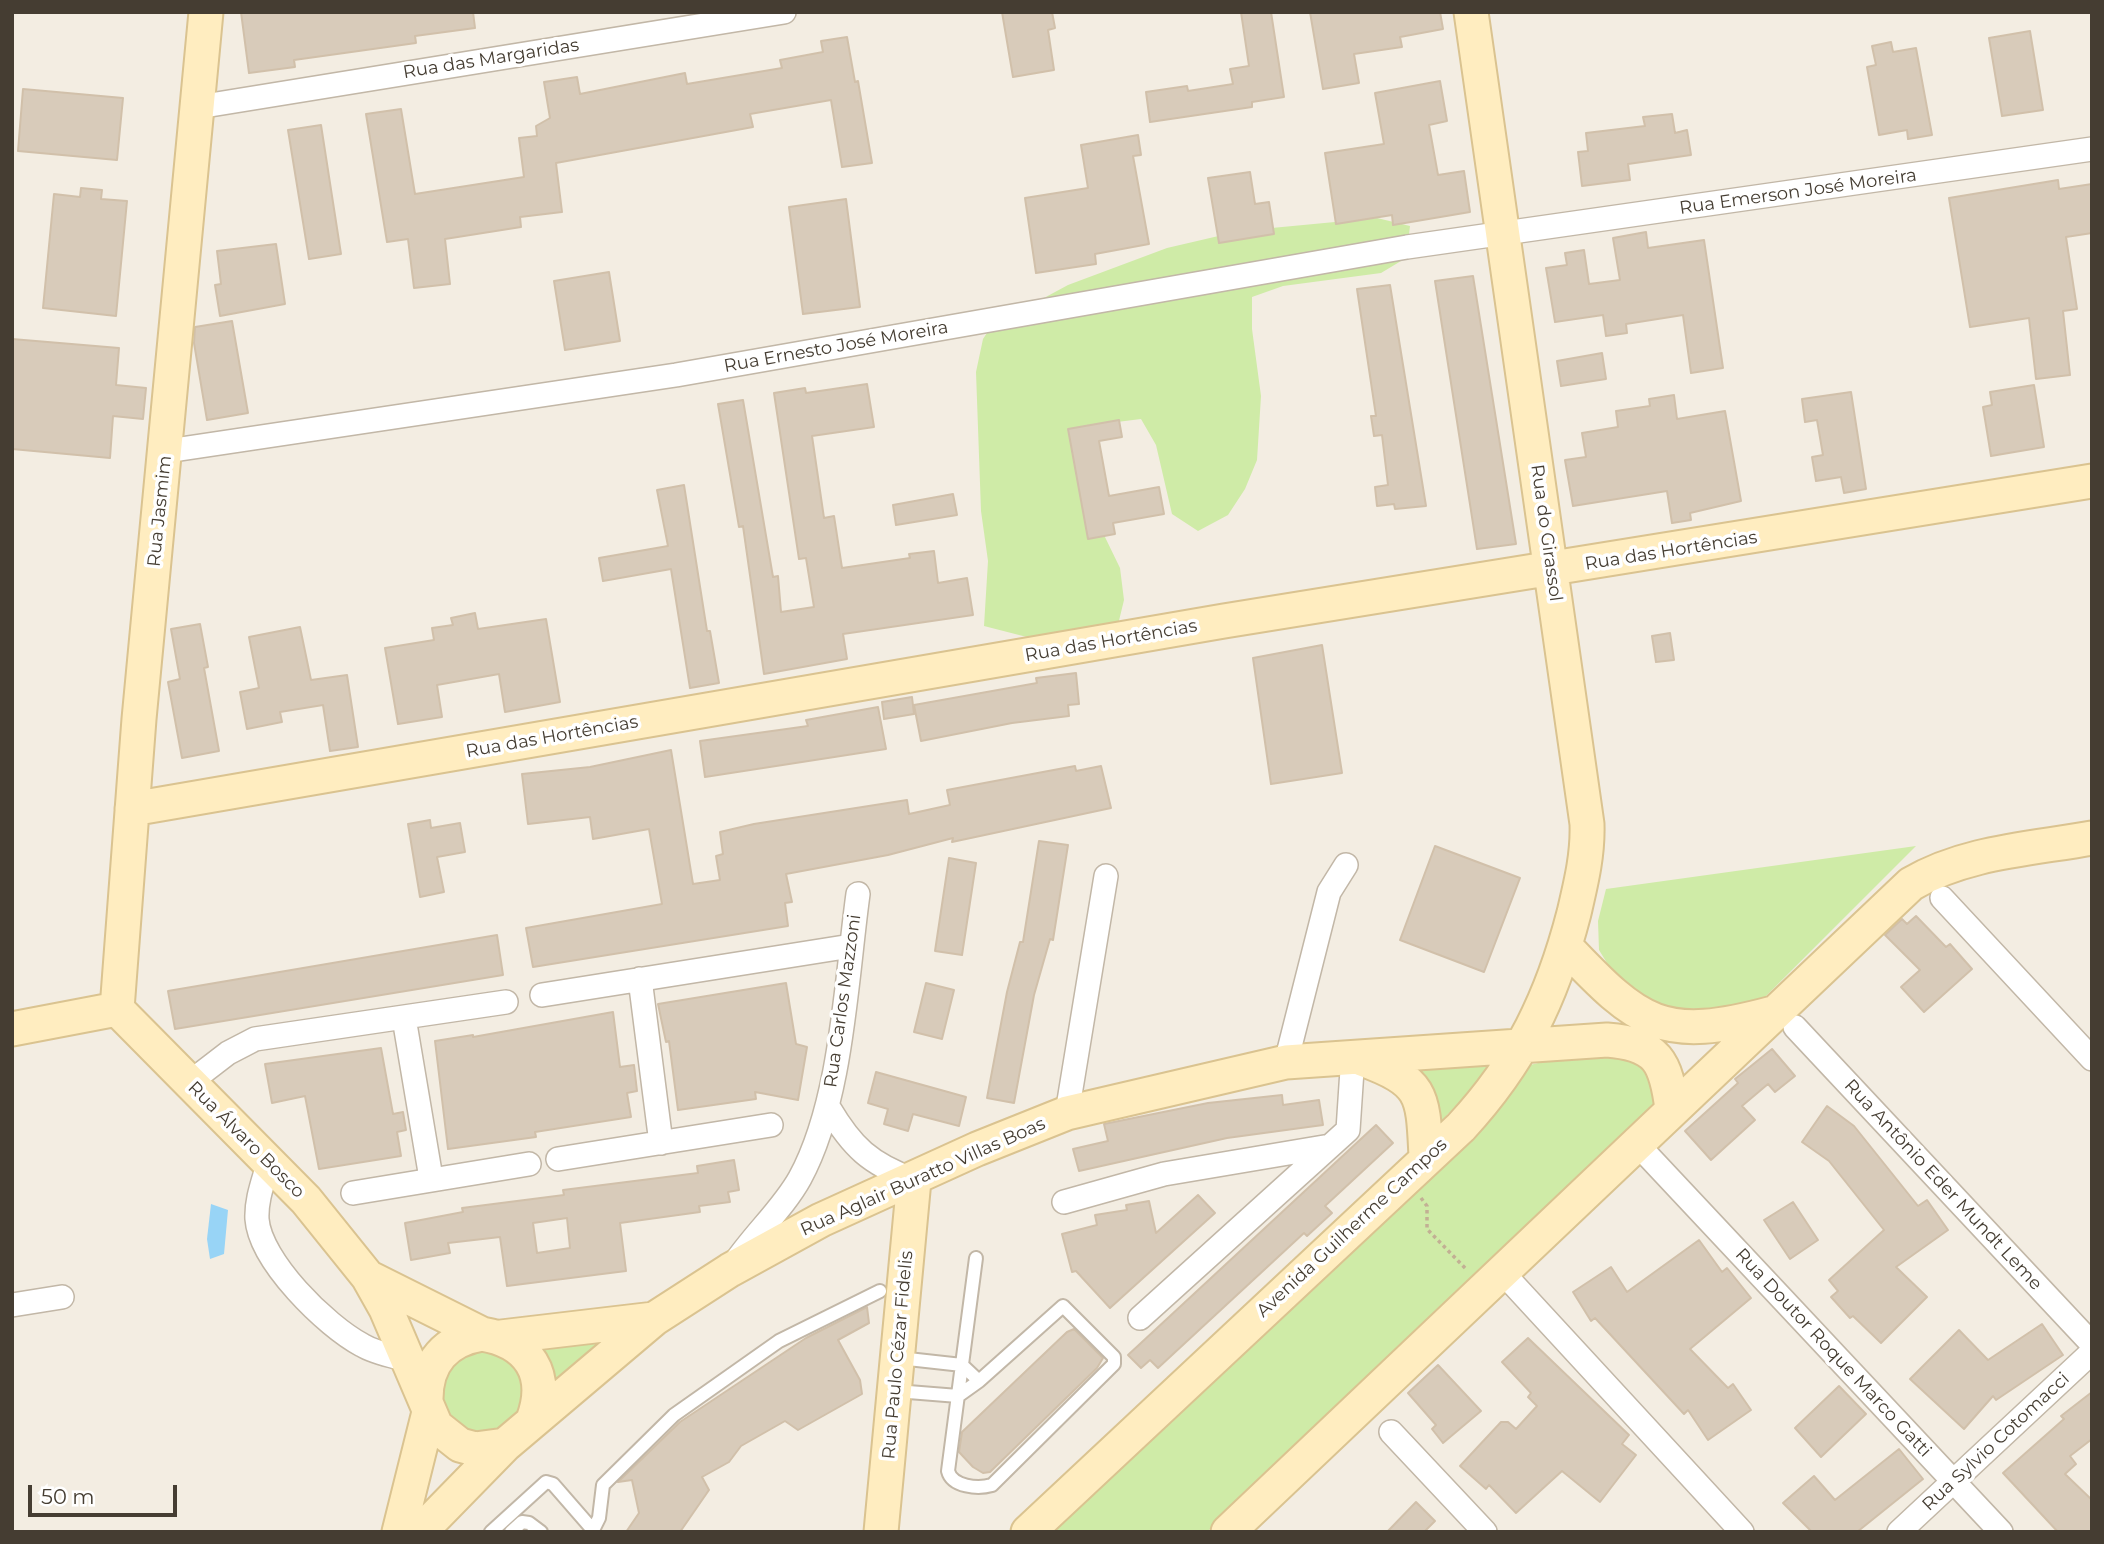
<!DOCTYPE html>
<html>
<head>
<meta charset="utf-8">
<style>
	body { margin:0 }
	#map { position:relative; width:2104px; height:1544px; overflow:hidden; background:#f3ede2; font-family:Montserrat,sans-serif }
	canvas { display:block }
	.frame { position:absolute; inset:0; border:14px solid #453d32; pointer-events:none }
	.scale { position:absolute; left:28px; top:1485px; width:149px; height:32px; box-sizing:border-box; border:4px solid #453d32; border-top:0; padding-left:9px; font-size:21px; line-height:24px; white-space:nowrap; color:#453d32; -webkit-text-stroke:5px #fff; paint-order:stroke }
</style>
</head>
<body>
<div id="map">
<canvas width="2104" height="1544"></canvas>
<div class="frame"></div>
<div class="scale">50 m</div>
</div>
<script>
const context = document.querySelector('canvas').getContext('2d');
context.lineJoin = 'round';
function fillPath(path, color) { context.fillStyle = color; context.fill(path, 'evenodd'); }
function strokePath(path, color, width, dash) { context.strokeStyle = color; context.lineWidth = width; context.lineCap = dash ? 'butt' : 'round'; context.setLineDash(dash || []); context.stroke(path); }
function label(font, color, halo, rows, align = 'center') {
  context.font = font + ' Montserrat,sans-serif'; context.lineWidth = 7; context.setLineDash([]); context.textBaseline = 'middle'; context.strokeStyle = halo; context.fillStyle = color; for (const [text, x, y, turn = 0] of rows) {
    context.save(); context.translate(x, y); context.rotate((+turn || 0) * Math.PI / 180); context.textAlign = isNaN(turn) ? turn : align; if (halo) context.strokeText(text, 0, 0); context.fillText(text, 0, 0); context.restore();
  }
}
fillPath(new Path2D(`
	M1377 218 1410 226 1406 258 1381 273 1283 286 1252 297V329L1261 396 1257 460 1245 489 1228 515 1198 531 1172 514 1156 445 1141 419 1109 423 1084 446 1104 535 1120 568 1124 600 1116 633 1054 644 984 626 988 561 981 511 976 372 983 339 1000 313 1031 305 1068 285 1167 248 1240 231Z
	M1916 846 1754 1008 1664 1011 1615 976 1599 950 1598 921 1606 889Z
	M1634 1055 1658 1071 1656 1107 1207 1532H1041L1526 1066 1550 1060Z
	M1411 1063 1497 1064 1439 1123Z
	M634 1328 544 1401 517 1340Z
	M460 1346 510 1348 531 1406 482 1442 441 1419 437 1370Z`), '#cfeba7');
fillPath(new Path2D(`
	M211 1204 228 1210 224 1254 210 1259 207 1239Z`), '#98d4f6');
const building = new Path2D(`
	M241 12H473L475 28 415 36 416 43 294 60 295 67 249 73Z
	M1002 12H1052L1055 28 1048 30 1054 70 1013 77Z
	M1241 12H1271L1284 97 1252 102V107L1150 122 1146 92 1187 86 1188 91 1233 84 1230 69 1249 66Z
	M1310 12H1440L1443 29 1400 37 1402 47 1354 54 1359 83 1323 89Z
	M2030 31 2043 110 2002 116 1989 38Z
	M847 37 855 82 858 81 872 163 842 167 831 100 750 114 753 127 556 163 562 212 520 217 521 227 445 239 450 284 414 288 408 239 387 242 366 114 401 109 415 194 524 177 519 138 537 136 536 126 550 118 544 82 577 77 580 94 685 73 687 84 782 68 780 60 823 52 821 41Z
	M1891 42 1893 52 1916 48 1932 135 1908 139 1907 130 1879 135 1867 67 1876 65 1872 46Z
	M1440 81 1447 121 1429 125 1438 175 1464 171 1470 212 1393 225 1392 215 1336 224 1325 153 1384 144 1375 93Z
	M23 89 123 98 117 160 18 151Z
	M1672 114 1675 133 1687 130 1691 155 1628 164 1630 180 1582 186 1578 152 1588 151 1586 133 1645 126 1643 117Z
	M321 125 341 254 309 259 288 130Z
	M1138 135 1141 155 1133 156 1149 244 1095 254 1096 264 1036 273 1025 198 1088 188 1081 145Z
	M1250 172 1255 204 1269 202 1274 234 1219 243 1208 178Z
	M2058 180 2059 189 2092 184V233L2066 237 2077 309 2063 311 2070 375 2036 379 2029 318 1970 327 1949 198Z
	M81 188 102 190 101 199 127 201 116 316 43 308 54 194 80 197Z
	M846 199 860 307 803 314 789 207Z
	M1646 232 1648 248 1704 240 1723 368 1691 373 1683 315 1626 324 1627 333 1606 336 1603 315 1555 322 1546 268 1567 265 1565 253 1584 250 1589 284 1620 280 1613 238Z
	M276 244 285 304 220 316 215 285 221 284 217 251Z
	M609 272 620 341 565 350 554 281Z
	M1473 276 1516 544 1477 549 1435 281Z
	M1390 285 1426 506 1395 509 1394 504 1377 506 1375 487 1388 485 1382 435 1374 436 1371 416H1376L1357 289Z
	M232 321 248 413 207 420 194 343 195 327Z
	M12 339 119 348 116 385 146 388 143 419 113 416 110 458 12 449Z
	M1602 353 1606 379 1561 386 1557 361Z
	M867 384 874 427 812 436 824 518 834 516 842 568 910 558 909 554 934 551 938 583 967 578 973 615 843 634 847 659 764 674 743 526 739 527 718 404 743 400 773 577 778 576 781 612 814 607 806 558 799 559 774 393 805 388 806 393Z
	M2034 385 2044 447 1991 456 1983 407 1992 405 1990 392Z
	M1851 392 1866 489 1844 493 1841 477 1816 481 1812 457 1823 455 1817 420 1805 422 1802 399Z
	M1674 395 1677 419 1725 411 1741 501 1690 513 1691 520 1672 523 1667 491 1573 506 1565 460 1586 457 1582 433 1618 427 1616 411 1650 406 1649 399Z
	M1119 420 1122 437 1099 441 1109 496 1159 487 1164 514 1113 523 1115 534 1088 539 1068 429Z
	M684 485 707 631H710L719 683 690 688 671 569 603 581 599 558 668 546 657 490Z
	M953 494 957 515 896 525 893 505Z
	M475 613 478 629 546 619 560 702 505 712 499 674 437 685 442 717 398 724 385 648 434 640 432 628 453 625 451 618Z
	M200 624 208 667 204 668 219 751 182 758 168 682 180 679 171 629Z
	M300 627 311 680 347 675 358 747 330 751 323 705 280 712 282 722 247 729 240 692 259 688 249 637Z
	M1670 633 1674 660 1656 662 1652 636Z
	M1322 645 1342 773 1271 784 1253 658Z
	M1076 673 1079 704 1068 705 1069 716 1012 723 921 741 914 705 1037 683 1036 678Z
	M912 697 914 714 884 719 882 702Z
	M878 707 886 749 705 777 700 741 808 726 806 720Z
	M671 750 693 884 720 880 716 856 723 854 720 832 754 824 907 800 909 814 950 805 947 790 1075 766 1076 771 1101 766 1111 808 952 842 953 838 888 855 786 874 792 902 785 903 788 926 533 967 526 928 662 904 649 829 593 839 590 817 528 824 522 774 590 767Z
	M430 820 431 828 460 823 465 852 437 857 444 892 420 897 408 824Z
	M1039 841 1068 845 1053 940 1050 939 1034 995 1014 1103 987 1098 1007 992 1020 942H1023Z
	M1435 846 1520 878 1484 972 1400 940Z
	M949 858 976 863 962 955 935 951Z
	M1916 916 1946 947 1950 944 1972 969 1924 1012 1901 987 1920 970 1885 935 1902 919 1907 924Z
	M497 935 503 975 175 1029 168 991Z
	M786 983 796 1044 807 1047 798 1100 755 1092 756 1099 678 1110 669 1041 666 1042 658 1004Z
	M926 983 954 990 942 1039 914 1032Z
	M613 1012 620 1067 634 1065 637 1091 627 1093 631 1117 535 1132 536 1137 448 1149 435 1041 473 1035V1037Z
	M381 1048 393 1114 403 1112 406 1130 397 1132 401 1156 319 1169 305 1096 272 1103 265 1064Z
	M1772 1049 1795 1076 1775 1092 1768 1084 1742 1106 1755 1120 1711 1160 1685 1131 1738 1083 1735 1079Z
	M876 1072 966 1097 959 1126 913 1114 908 1131 884 1124 888 1109 868 1103Z
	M1282 1095 1283 1105 1319 1100 1323 1125 1227 1138 1079 1171 1073 1149 1108 1141 1104 1124 1208 1103Z
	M1827 1106 1854 1126 1918 1206 1927 1200 1948 1230 1896 1267 1927 1297 1881 1343 1853 1316 1850 1318 1831 1297 1838 1291 1829 1280 1884 1230 1829 1161 1802 1142Z
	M1376 1125 1393 1143 1325 1206 1332 1213 1307 1236 1304 1233 1158 1368 1150 1360 1141 1368 1128 1355Z
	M734 1160 739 1190 728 1192 730 1202 699 1206 700 1212 620 1223 626 1271 507 1286 500 1237 448 1243 450 1253 411 1260 405 1223 463 1212 462 1208 564 1195 563 1190 698 1173 697 1166ZM567 1218 570 1248 537 1253 533 1223Z
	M1198 1195 1215 1213 1110 1308 1076 1271 1072 1272 1062 1234 1097 1225 1095 1215 1127 1210 1126 1205 1149 1201 1156 1233Z
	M1793 1202 1818 1240 1790 1259 1764 1220Z
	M1699 1240 1722 1272 1727 1268 1751 1298 1690 1349 1728 1388 1733 1384 1751 1410 1708 1440 1688 1410 1684 1414 1595 1318 1591 1321 1573 1292 1611 1267 1627 1292Z
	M867 1307 869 1323 838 1340 860 1380 862 1394 798 1430 785 1421 741 1446 729 1462 702 1477 709 1490 680 1532H626L639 1513 632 1480 618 1482 680 1422 806 1338Z
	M2042 1324 2063 1355 1996 1400 1993 1396 1964 1429 1910 1379 1959 1330 1988 1360Z
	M1074 1329 1103 1358 1097 1368 990 1472 983 1473 973 1467 959 1452 962 1432 1067 1332Z
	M1528 1338 1629 1435 1622 1444 1636 1455 1600 1502 1562 1471 1516 1513 1489 1485 1486 1489 1460 1466 1501 1422H1508L1516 1429 1537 1406 1528 1397 1531 1393 1502 1362Z
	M1438 1365 1481 1411 1443 1443 1432 1429 1436 1425 1408 1393Z
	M1839 1386 1866 1414 1821 1457 1795 1428Z
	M2092 1392V1439L2070 1456 2076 1464 2065 1474 2092 1500V1532H2058L2003 1473 2064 1419 2061 1416Z
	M1899 1449 1923 1479 1857 1532H1812L1783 1503 1814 1476 1835 1500Z
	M1416 1502 1435 1521 1424 1532H1387Z`);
fillPath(building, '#d8cbba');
strokePath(building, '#d1c0aa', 2);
const lane = new Path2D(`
	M899 1358 962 1365 979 1381
	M896 1391 958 1396 979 1381 1063 1306 1114 1357V1364L992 1485C978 1489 952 1487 948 1471L976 1258
	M491 1532 546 1482 553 1484 593 1530
	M511 1532 522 1522 529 1523 541 1532
	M592 1532 599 1518 603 1485 674 1415 779 1341 880 1291`);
const street = new Path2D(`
	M198 107 784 12
	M167 451 676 375 1407 247 2092 149
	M1942 898 2092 1059
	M640 979 661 1143
	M542 995 851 946
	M404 1018 431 1178
	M1795 1027 2092 1344
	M1286 1062 1329 892 1346 865
	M189 1083 228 1053 255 1039 506 1002
	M829 1108C852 1147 870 1164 914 1180
	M1067 1113 1106 876
	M1637 1144 2001 1532
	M558 1159 771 1125
	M269 1161C264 1180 256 1199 257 1219 260 1261 326 1326 362 1345 375 1353 393 1356 408 1360
	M353 1193 529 1164
	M1064 1202 1164 1174 1330 1146
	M732 1267C752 1236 783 1209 800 1178 842 1101 846 981 858 894
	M1503 1273 1742 1532
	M12 1305 62 1297
	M1140 1318 1348 1130 1353 1055
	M1391 1432 1485 1532
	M1899 1532 2092 1352`);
const secondary = new Path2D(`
	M132 809 1224 621 2092 481
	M1565 946C1640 1025 1662 1043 1773 1013
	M117 1009 139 719 206 12
	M117 1009 306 1200 368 1277 386 1309 436 1426 460 1445 475 1449 505 1445
	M12 1029 117 1009
	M1362 1059C1424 1082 1423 1094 1426 1157
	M368 1277 482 1334C529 1342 550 1374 533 1420
	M501 1337 654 1319
	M426 1399C426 1362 446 1340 482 1334
	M399 1532 429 1412
	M420 1532 505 1445 654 1319 730 1270 821 1220 977 1149 1067 1113 1286 1062 1607 1040C1658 1044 1666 1062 1672 1109
	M881 1532 914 1180
	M1028 1532 1461 1127C1521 1062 1552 998 1574 913 1581 883 1588 855 1587 824L1471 12
	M1228 1532 1911 884C1965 852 2031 849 2092 838`);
strokePath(lane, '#c2b7a7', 16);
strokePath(street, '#c2b7a7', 26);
strokePath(secondary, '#dac390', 37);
strokePath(new Path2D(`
	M1421 1198 1427 1206V1229L1467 1270`), '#c2b094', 3.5, [3.5, 3.5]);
strokePath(lane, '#fff', 12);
strokePath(street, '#fff', 23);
strokePath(secondary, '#ffedc0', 33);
label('18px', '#453d32', '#fff', [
	["Rua das Margaridas",491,59,-9],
	["Rua Emerson José Moreira",1798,192,-8],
	["Rua Ernesto José Moreira",836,347,-10],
	["Rua Jasmim",160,511,-84],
	["Rua do Girassol",1546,533,82],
	["Rua das Hortências",1671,551,-9],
	["Rua das Hortências",1111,641,-10],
	["Rua das Hortências",552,737,-10],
	["Rua Carlos Mazzoni",843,1001,-82],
	["Rua Álvaro Bosco",246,1140,45],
	["Rua Aglair Buratto Villas Boas",923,1177,-24],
	["Rua Antônio Eder Mundt Leme",1943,1185,47],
	["Avenida Guilherme Campos",1352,1228,-43],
	["Rua Doutor Roque Marco Gatti",1833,1353,47],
	["Rua Paulo Cézar Fidelis",898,1355,-85],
	["Rua Sylvio Cotomacci",1996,1442,-43]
]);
</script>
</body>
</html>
